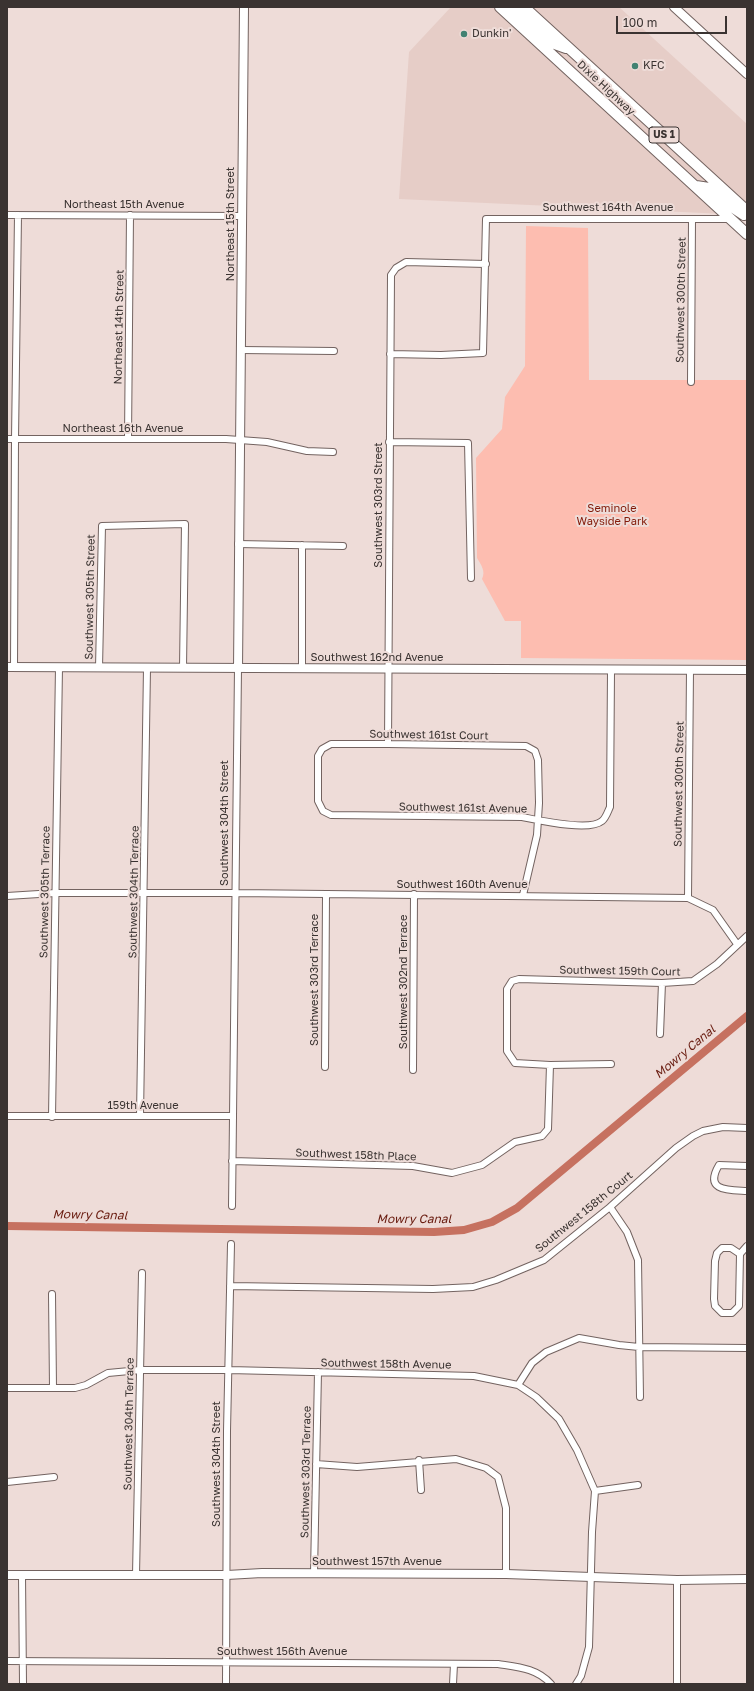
<!DOCTYPE html>
<html>
<head>
<meta charset="utf-8">
<style>
	body { margin:0 }
	#map { position:relative; width:754px; height:1691px; overflow:hidden; background:#eedcd8; font-family:"Golos Text",sans-serif }
	canvas { display:block }
	.frame { position:absolute; inset:0; border:8px solid #3a3331; pointer-events:none }
	.scale { position:absolute; left:616px; top:16px; width:111px; height:18px; box-sizing:border-box; border:2px solid #3a3331; border-top:0; padding-left:5px; font-size:12px; line-height:14px; white-space:nowrap; color:#3a3331; -webkit-text-stroke:3px #eedcd8; paint-order:stroke }
</style>
</head>
<body>
<div id="map">
<canvas width="754" height="1691"></canvas>
<div class="frame"></div>
<div class="scale">100 m</div>
</div>
<script>
const context = document.querySelector('canvas').getContext('2d');
context.lineJoin = 'round';
function fillPath(path, color) { context.fillStyle = color; context.fill(path, 'evenodd'); }
function strokePath(path, color, width, dash) { context.strokeStyle = color; context.lineWidth = width; context.lineCap = dash ? 'butt' : 'round'; context.setLineDash(dash || []); context.stroke(path); }
function label(font, color, halo, rows, align = 'center') {
  context.font = font + ' "Golos Text",sans-serif'; context.lineWidth = 4; context.setLineDash([]); context.textBaseline = 'middle'; context.strokeStyle = halo; context.fillStyle = color; for (const [text, x, y, turn = 0] of rows) {
    context.save(); context.translate(x, y); context.rotate((+turn || 0) * Math.PI / 180); context.textAlign = isNaN(turn) ? turn : align; if (halo) context.strokeText(text, 0, 0); context.fillText(text, 0, 0); context.restore();
  }
}
fillPath(new Path2D(`
	M451 7H619L747 124V215L399 199 409 52Z`), '#e6cdc7');
fillPath(new Path2D(`
	M526 226 588 228 589 380H747V660L521 658V621H505L482 579C486 571 481 565 477 558L476 458 502 429 505 397 525 366Z`), '#fdbdb0');
strokePath(new Path2D(`
	M7 1226 434 1232 464 1230 492 1222 517 1208 747 1016`), '#c67160', 8);
const minor = new Path2D(`
	M7 215 242 216
	M241 350 334 351
	M390 354 441 355 483 353 486 219H730
	M691 382 692 219
	M7 439H226L267 442 307 451 333 452
	M128 439 130 215
	M389 442 468 443 471 578
	M238 544 343 546
	M14 667 15 439 18 215
	M99 668 102 526 185 524 183 668
	M302 668V545
	M388 744 391 275 396 268 406 262 486 264
	M523 895 537 835 539 803 538 760 535 751 526 746 388 744H331L322 749 318 756V801L323 811 331 815 522 817C538 820 589 832 602 821 606 818 608 811 610 807L611 671
	M7 896 55 893H236L688 898 713 910 737 944
	M688 898 690 670
	M660 1034 662 983
	M611 1064 550 1065 515 1063 507 1051V989L512 981 519 979 662 983 693 981 717 964 747 936
	M325 1067 326 894
	M413 1070 414 894
	M7 1116H233
	M140 1116 147 668
	M52 1117 59 667
	M232 1161 413 1166 452 1173 482 1165 515 1142 542 1136 548 1129 550 1065
	M747 1166 719 1165C703 1192 730 1190 747 1191
	M232 1206 238 668
	M610 1207 627 1232 638 1260 640 1397
	M740 1254 731 1248H722L717 1253 715 1261 714 1299 715 1306 722 1313H732L739 1306 740 1254 747 1246
	M230 1286 433 1289 473 1287 496 1280 544 1260 610 1207 676 1148 693 1136 703 1131 723 1127 747 1128
	M52 1294 53 1388
	M518 1385 532 1363 546 1352 579 1338 619 1345 639 1347 747 1348
	M7 1388H75L86 1385 108 1373 140 1370H229L474 1376 518 1385 536 1397 559 1419 577 1450 595 1491 592 1532 589 1647 581 1676 576 1684
	M419 1460 421 1490
	M316 1464 357 1467 456 1459 486 1468 498 1477 506 1508V1574
	M7 1482 54 1477
	M595 1491 638 1485
	M314 1573 318 1372
	M22 1575 23 1684
	M136 1575 142 1273
	M677 1580V1684
	M7 1661 498 1664C517 1667 537 1668 551 1684
	M226 1684 227 1431 231 1244
	M453 1684 454 1664`);
const tertiary = new Path2D(`
	M674 7 747 74
	M7 667 747 670
	M238 668 244 7
	M7 1575H227L262 1573 506 1574 677 1580 747 1579`);
const trunk = new Path2D(`
	M500 7 747 234
	M512 7 552 43 566 48
	M524 7 747 211
	M696 186 709 188 729 205 744 215`);
strokePath(minor, '#736360', 8);
strokePath(tertiary, '#736360', 10);
strokePath(trunk, '#736360', 12);
strokePath(minor, '#fff', 6);
strokePath(tertiary, '#fff', 8);
strokePath(trunk, '#fff', 10);
for (const [x, y, r, color] of [
	[464,34,4,"#418272"],
	[635,66,4,"#418272"]
]) { const dot = new Path2D(); dot.arc(x, y, r, 0, 2 * Math.PI); context.fillStyle = color; context.fill(dot); strokePath(dot, '#eedcd8', 1.5); }
for (const [x, y, w] of [
	[664,135,30]
]) { const box = new Path2D(); box.roundRect(x - w / 2, y - 8, w, 16, 3); context.fillStyle = '#eedcd8'; context.fill(box); strokePath(box, '#3a3331', 1); }
label('bold 10px', '#3a3331', null, [
	["US 1",664,135]
]);
label('11px', '#3a3331', '#eedcd8', [
	["Dunkin'",472,34],
	["KFC",643,66]
], 'left');
label('11px', '#3a3331', '#eedcd8', [
	["Dixie Highway",606,88,43],
	["Northeast 15th Avenue",124,205],
	["Southwest 164th Avenue",608,208],
	["Northeast 15th Street",231,224,-90],
	["Southwest 300th Street",681,300,-89],
	["Northeast 14th Street",119,327,-89],
	["Northeast 16th Avenue",123,429],
	["Southwest 303rd Street",379,505,-90],
	["Southwest 305th Street",90,597,-89],
	["Southwest 162nd Avenue",377,658],
	["Southwest 161st Court",429,735,1],
	["Southwest 300th Street",679,784,-89],
	["Southwest 161st Avenue",463,808,1],
	["Southwest 304th Street",225,823,-90],
	["Southwest 160th Avenue",462,885],
	["Southwest 305th Terrace",45,892,-89],
	["Southwest 304th Terrace",134,892,-89],
	["Southwest 159th Court",620,971,1],
	["Southwest 303rd Terrace",315,980,-90],
	["Southwest 302nd Terrace",404,982,-90],
	["159th Avenue",143,1106],
	["Southwest 158th Place",356,1155,2],
	["Southwest 158th Court",584,1212,-39],
	["Southwest 158th Avenue",386,1364,1],
	["Southwest 304th Terrace",129,1424,-89],
	["Southwest 304th Street",217,1464,-90],
	["Southwest 303rd Terrace",306,1472,-89],
	["Southwest 157th Avenue",377,1562],
	["Southwest 156th Avenue",282,1652]
]);
label('11px', '#831b0a', '#eedcd8', [
	["Seminole",612,509],
	["Wayside Park",612,522]
]);
label('italic 12px', '#691b0f', '#eedcd8', [
	["Mowry Canal",685,1052,-40],
	["Mowry Canal",90,1215,1],
	["Mowry Canal",414,1219]
]);
</script>
</body>
</html>
